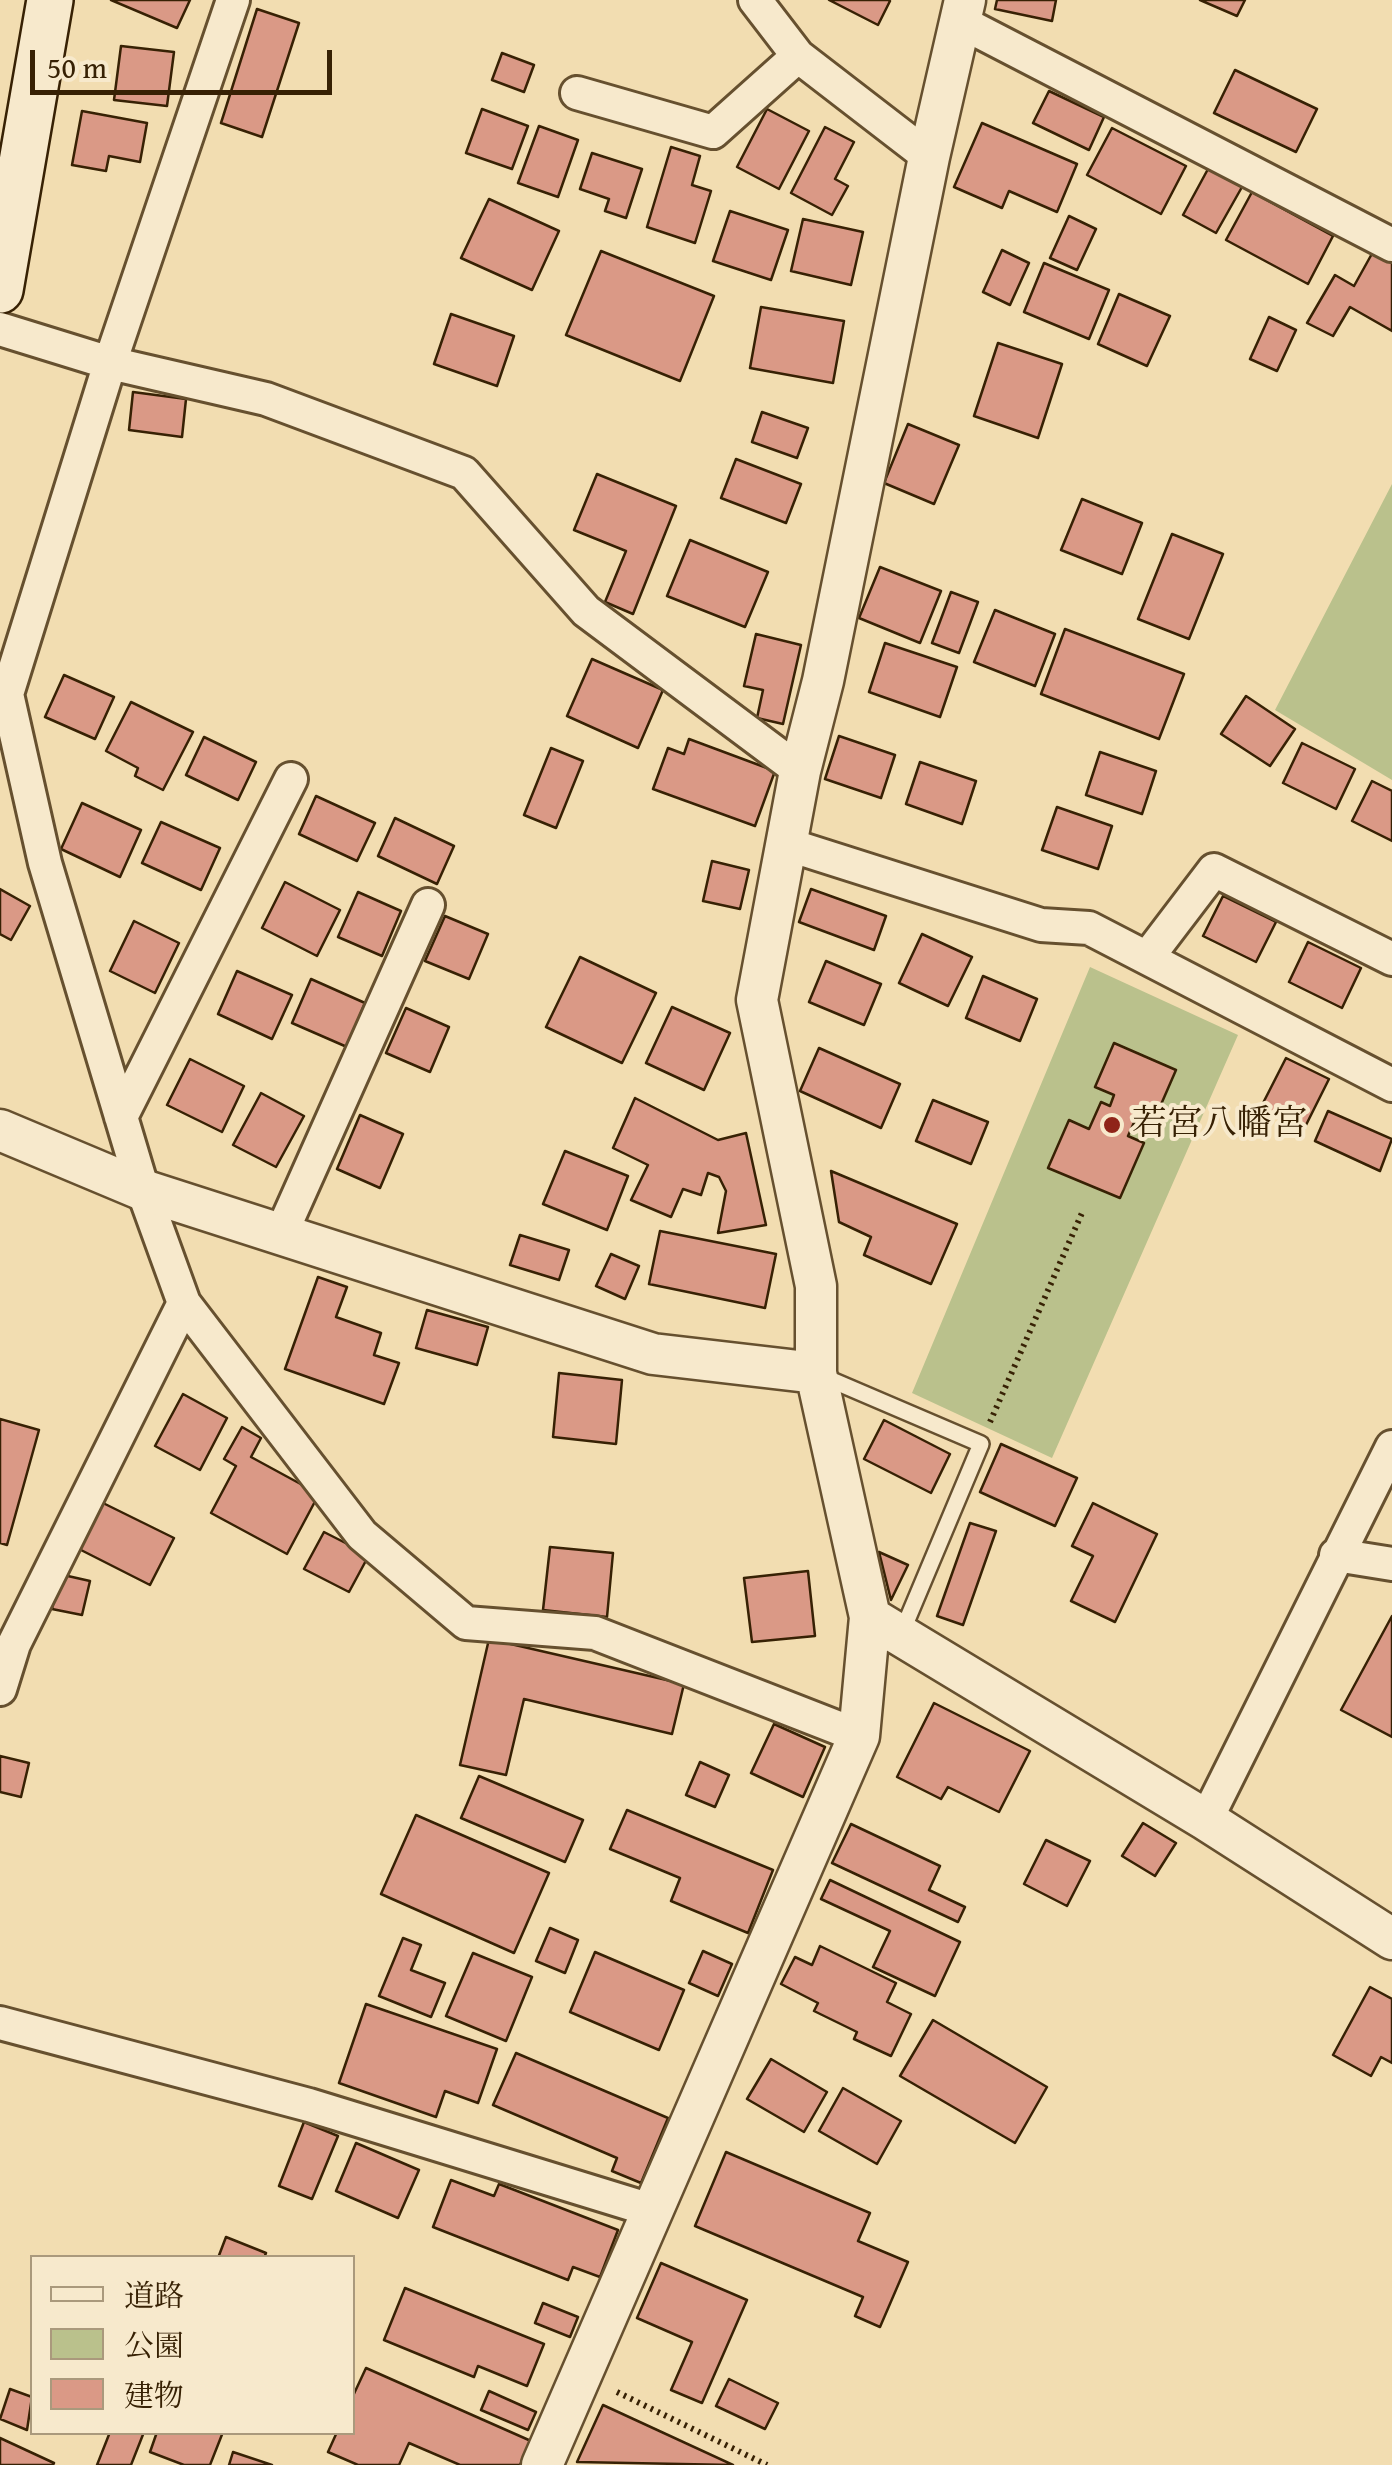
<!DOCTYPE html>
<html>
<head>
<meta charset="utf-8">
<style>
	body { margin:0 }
	#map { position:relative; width:1392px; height:2465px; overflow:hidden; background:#f2ddb1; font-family:"Gentium Book Plus","Noto Serif JP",serif }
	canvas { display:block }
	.legend { position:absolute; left:30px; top:2255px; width:325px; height:180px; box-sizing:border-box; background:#f7e9cc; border:2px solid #aa997c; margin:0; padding:12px 18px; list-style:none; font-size:30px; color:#372104 }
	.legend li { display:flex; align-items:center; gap:20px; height:50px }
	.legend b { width:50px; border:2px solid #aa997c }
	.scale { position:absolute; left:30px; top:50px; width:302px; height:45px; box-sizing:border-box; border:5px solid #372104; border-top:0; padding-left:12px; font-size:30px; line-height:35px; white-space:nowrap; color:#372104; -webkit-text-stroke:8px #f7e9cc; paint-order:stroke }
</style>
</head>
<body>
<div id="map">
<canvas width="1392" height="2465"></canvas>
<ul class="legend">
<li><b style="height:12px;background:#f7e9cc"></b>道路</li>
<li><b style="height:28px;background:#bac18c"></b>公園</li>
<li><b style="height:28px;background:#da9986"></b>建物</li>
</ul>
<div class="scale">50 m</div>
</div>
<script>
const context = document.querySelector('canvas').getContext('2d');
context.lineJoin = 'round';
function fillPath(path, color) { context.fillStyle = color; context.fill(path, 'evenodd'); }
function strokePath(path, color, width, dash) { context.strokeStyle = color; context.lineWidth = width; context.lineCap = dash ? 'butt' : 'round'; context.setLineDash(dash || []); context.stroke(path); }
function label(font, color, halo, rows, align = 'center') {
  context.font = font + ' "Gentium Book Plus","Noto Serif JP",serif'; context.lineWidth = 8; context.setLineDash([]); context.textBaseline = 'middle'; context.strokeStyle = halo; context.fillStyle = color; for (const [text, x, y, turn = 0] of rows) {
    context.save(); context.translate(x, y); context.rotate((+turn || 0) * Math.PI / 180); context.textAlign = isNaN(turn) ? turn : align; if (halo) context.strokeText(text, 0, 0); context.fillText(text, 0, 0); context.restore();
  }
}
fillPath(new Path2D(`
	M1392 484V780L1275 710Z
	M1090 967 1238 1035 1052 1458 912 1393Z`), '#bac18c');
const building = new Path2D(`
	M111 0H190L177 28Z
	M829 0H888L890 1 878 25Z
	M997 0H1056L1052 21 995 9Z
	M1200 0H1245L1237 16Z
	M257 9 299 23 262 137 221 123Z
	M121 46 174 52 167 106 114 100Z
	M502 53 534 65 524 92 492 80Z
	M1235 70 1317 109 1296 152 1214 113Z
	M1049 91 1104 117 1089 150 1033 123Z
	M482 109 528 126 512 169 466 153Z
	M767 109 809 131 779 189 737 167Z
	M82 111 147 123 140 162 109 156 106 171 72 165Z
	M982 123 1077 164 1057 212 1009 191 1002 208 954 187Z
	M539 126 578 140 558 197 518 183Z
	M825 127 854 142 835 179 848 186 832 215 791 193Z
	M1112 128 1186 166 1161 214 1087 175Z
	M671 147 700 156 692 185 711 191 695 243 647 227Z
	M592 153 642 169 626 218 605 211 609 199 580 189Z
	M1208 169 1242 187 1216 233 1183 215Z
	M1252 192 1333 236 1308 284 1226 240Z
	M489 199 559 231 532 290 461 258Z
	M730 211 788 230 771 280 713 261Z
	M1069 216 1096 229 1077 270 1050 258Z
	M803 219 863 232 851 285 791 271Z
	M1002 250 1029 263 1010 305 983 292Z
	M1374 250 1392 260V331L1350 307 1333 336 1307 323 1335 275 1354 286Z
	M601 251 714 296 680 381 566 335Z
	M1044 263 1109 290 1089 339 1024 312Z
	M1119 294 1170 316 1147 366 1098 344Z
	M761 307 844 321 833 383 750 368Z
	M451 314 514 336 497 386 434 364Z
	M1269 317 1296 330 1277 371 1250 359Z
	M998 343 1062 364 1038 438 974 416Z
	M133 392 186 399 182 437 129 430Z
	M762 412 808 428 797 458 752 442Z
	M908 424 959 445 934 504 884 483Z
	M736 459 801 484 786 523 721 498Z
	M597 474 676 506 633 614 605 602 626 551 574 530Z
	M1082 499 1142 523 1122 574 1061 550Z
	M1172 534 1223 554 1189 639 1138 619Z
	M690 540 768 572 745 627 667 596Z
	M880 567 941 591 920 643 859 618Z
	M951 592 978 602 959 653 932 643Z
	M995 610 1055 634 1035 686 974 662Z
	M1065 629 1184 674 1159 739 1041 694Z
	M756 634 801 645 783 724 757 718 763 690 744 686Z
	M885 643 957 667 940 717 869 692Z
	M592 659 663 690 638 748 567 716Z
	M64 675 114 697 95 739 45 717Z
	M1246 696 1295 729 1270 766 1221 734Z
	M131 702 193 732 163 790 135 776 138 768 106 751Z
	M839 736 895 755 881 798 825 779Z
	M204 737 256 762 238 800 186 775Z
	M689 739 775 771 755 826 653 789 668 748 684 754Z
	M1302 743 1355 769 1336 809 1283 783Z
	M551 748 583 761 556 828 524 815Z
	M1100 752 1156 771 1142 814 1086 795Z
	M920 762 976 781 962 824 906 804Z
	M1372 781 1392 791V841L1352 821Z
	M316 796 375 823 357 861 299 834Z
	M82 803 141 830 120 877 61 849Z
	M1057 807 1112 826 1098 869 1042 850Z
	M395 818 454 846 437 884 378 856Z
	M161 822 220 848 201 890 142 863Z
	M712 861 749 870 740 909 703 901Z
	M285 882 340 910 317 956 262 928Z
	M0 889 30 906 11 940 0 934Z
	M811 889 886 916 874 950 799 922Z
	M358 892 401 911 382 956 338 937Z
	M1223 896 1276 922 1256 962 1203 936Z
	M445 916 488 934 469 979 425 961Z
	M134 921 179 943 155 993 110 971Z
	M922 934 972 957 948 1006 899 983Z
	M1308 942 1361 968 1342 1008 1289 982Z
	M580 957 656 993 622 1063 546 1027Z
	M826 961 881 984 864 1025 809 1002Z
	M237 971 292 995 272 1039 218 1014Z
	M983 976 1037 999 1020 1041 966 1018Z
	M311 979 365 1003 347 1047 292 1023Z
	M672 1007 730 1033 704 1090 646 1063Z
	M406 1008 449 1027 430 1072 386 1053Z
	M1114 1043 1176 1070 1156 1116 1140 1109 1128 1136 1144 1143 1120 1198 1048 1168 1069 1120 1089 1129 1101 1102 1110 1106 1114 1095 1095 1087Z
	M819 1048 900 1084 881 1128 800 1091Z
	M1286 1058 1329 1079 1303 1131 1260 1109Z
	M190 1059 244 1086 222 1132 167 1105Z
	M261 1093 304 1116 276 1167 233 1145Z
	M635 1098 718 1140 746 1133 766 1225 718 1233 726 1191 719 1177 708 1173 701 1195 683 1189 671 1217 631 1200 648 1165 613 1148Z
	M933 1100 988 1122 971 1164 916 1141Z
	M1328 1111 1392 1139 1380 1171 1315 1141Z
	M360 1115 403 1134 380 1188 337 1169Z
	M565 1151 628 1176 607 1230 543 1204Z
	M831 1171 957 1224 931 1284 864 1255 871 1237 839 1222Z
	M660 1231 776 1254 765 1308 649 1284Z
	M520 1235 569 1250 559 1280 510 1265Z
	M611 1254 639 1266 625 1299 596 1286Z
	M318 1277 347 1287 336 1317 381 1333 374 1355 399 1363 384 1404 285 1369Z
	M427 1310 488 1327 477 1365 416 1348Z
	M559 1373 622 1380 616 1444 553 1437Z
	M183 1394 227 1418 200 1470 155 1446Z
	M0 1419 39 1430 7 1545 0 1543Z
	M884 1420 950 1454 931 1493 864 1459Z
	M242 1427 261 1438 251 1457 319 1494 287 1554 211 1513 236 1466 224 1459Z
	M1001 1444 1077 1478 1055 1526 980 1492Z
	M103 1503 174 1538 150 1585 79 1549Z
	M1093 1503 1157 1534 1115 1622 1071 1601 1093 1556 1072 1546Z
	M970 1523 996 1531 963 1625 937 1616Z
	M324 1532 369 1555 349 1592 304 1569Z
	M550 1547 613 1553 607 1617 543 1610Z
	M879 1552 908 1565 891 1600Z
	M808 1571 815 1636 752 1642 744 1578Z
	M59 1574 90 1581 82 1615 52 1609Z
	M1392 1616V1737L1341 1710Z
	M489 1639 684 1684 672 1734 524 1699 506 1775 460 1765Z
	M934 1703 1030 1751 999 1812 948 1787 941 1799 897 1777Z
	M774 1724 825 1747 803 1797 751 1773Z
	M0 1756 29 1763 21 1797 0 1792Z
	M700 1762 729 1775 715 1807 686 1795Z
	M479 1776 583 1820 565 1862 461 1818Z
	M627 1810 773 1870 748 1933 671 1901 680 1878 610 1849Z
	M416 1815 549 1873 514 1953 381 1894Z
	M1143 1823 1176 1843 1155 1876 1122 1856Z
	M851 1824 940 1866 929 1890 965 1907 958 1922 832 1863Z
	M1046 1840 1090 1861 1067 1906 1024 1884Z
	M830 1880 960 1942 935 1996 873 1967 890 1931 821 1899Z
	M550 1928 578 1940 565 1973 536 1961Z
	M403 1938 421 1945 411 1970 445 1983 431 2017 379 1996Z
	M820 1946 896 1983 887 2002 911 2014 891 2056 854 2039 857 2032 814 2011 818 2003 781 1984 795 1957 812 1965Z
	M703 1951 732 1964 718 1996 689 1983Z
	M595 1952 684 1990 659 2050 570 2012Z
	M473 1953 532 1977 506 2041 446 2016Z
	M1370 1987 1392 1999V2063L1381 2057 1371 2076 1333 2055Z
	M366 2004 497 2049 478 2103 445 2091 436 2117 339 2083Z
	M933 2020 1047 2087 1015 2143 900 2076Z
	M516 2053 668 2118 641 2183 612 2171 617 2158 493 2105Z
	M771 2059 827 2092 804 2132 747 2099Z
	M843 2088 901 2121 877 2164 819 2131Z
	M304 2122 338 2136 312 2199 279 2186Z
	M356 2143 419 2170 398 2218 336 2191Z
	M726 2152 870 2213 858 2241 908 2262 880 2327 855 2316 863 2297 695 2226Z
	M451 2180 494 2196 499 2184 618 2230 600 2277 573 2267 568 2280 433 2227Z
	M226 2237 266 2253 264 2258H218Z
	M661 2263 747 2300 702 2403 671 2390 692 2342 637 2318Z
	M405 2288 544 2344 527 2386 478 2366 474 2377 384 2340Z
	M543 2303 578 2317 570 2337 535 2323Z
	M366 2368 531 2441 520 2465H460L409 2443 399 2465H358L328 2452 337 2432H352V2398Z
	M729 2379 778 2403 765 2429 716 2406Z
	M10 2389 32 2397 27 2430 0 2419Z
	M489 2391 536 2412 528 2430 481 2410Z
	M603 2405 733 2465 577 2462Z
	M110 2432H144L131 2465H97Z
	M157 2432H223L210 2465H184L150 2452Z
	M0 2438 54 2463 53 2465H0Z
	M233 2452 272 2465H229Z`);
fillPath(building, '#da9986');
strokePath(building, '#372104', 2.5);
const service = new Path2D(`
	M822 1376 981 1444 902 1632`);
const minor = new Path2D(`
	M233 0 110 363 7 694 45 863 143 1190 184 1303 362 1535 466 1623 595 1633 859 1736
	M755 0 798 56 929 157
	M961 22 1392 245
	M577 93 713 132 798 56
	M0 329 110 363 266 399 464 473 586 611 800 771
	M786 844 1041 925 1089 928 1392 1085
	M1147 958 1214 870 1392 959
	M121 1117 291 779
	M281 1234 428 905
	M1336 1555 1392 1564
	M0 1689 14 1644 184 1303
	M1206 1820 1392 1447
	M0 2023 309 2105 654 2211`);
const tertiary = new Path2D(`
	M0 1130 143 1190 653 1354 816 1373
	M870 1617 1206 1820 1392 1939
	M542 2465 859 1736 870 1617 816 1373V1286L757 1000 800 771 823 681 929 157 965 0`);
const secondary = new Path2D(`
	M0 290 50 0`);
strokePath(service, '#66502f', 20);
strokePath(minor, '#66502f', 38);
strokePath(tertiary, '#66502f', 45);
strokePath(secondary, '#372104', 50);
strokePath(new Path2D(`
	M990 1422 1082 1213
	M617 2392 767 2465`), '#372104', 6, [2.5, 5]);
strokePath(service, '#f7e9cc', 15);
strokePath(minor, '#f7e9cc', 32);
strokePath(tertiary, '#f7e9cc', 40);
strokePath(secondary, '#f7e9cc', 45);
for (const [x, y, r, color] of [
	[1112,1125,10,"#8f2418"]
]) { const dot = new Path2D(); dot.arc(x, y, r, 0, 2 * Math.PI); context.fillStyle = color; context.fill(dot); strokePath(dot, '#f7e9cc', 4); }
label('35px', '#372104', '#f7e9cc', [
	["若宮八幡宮",1132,1125]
], 'left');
</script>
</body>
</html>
